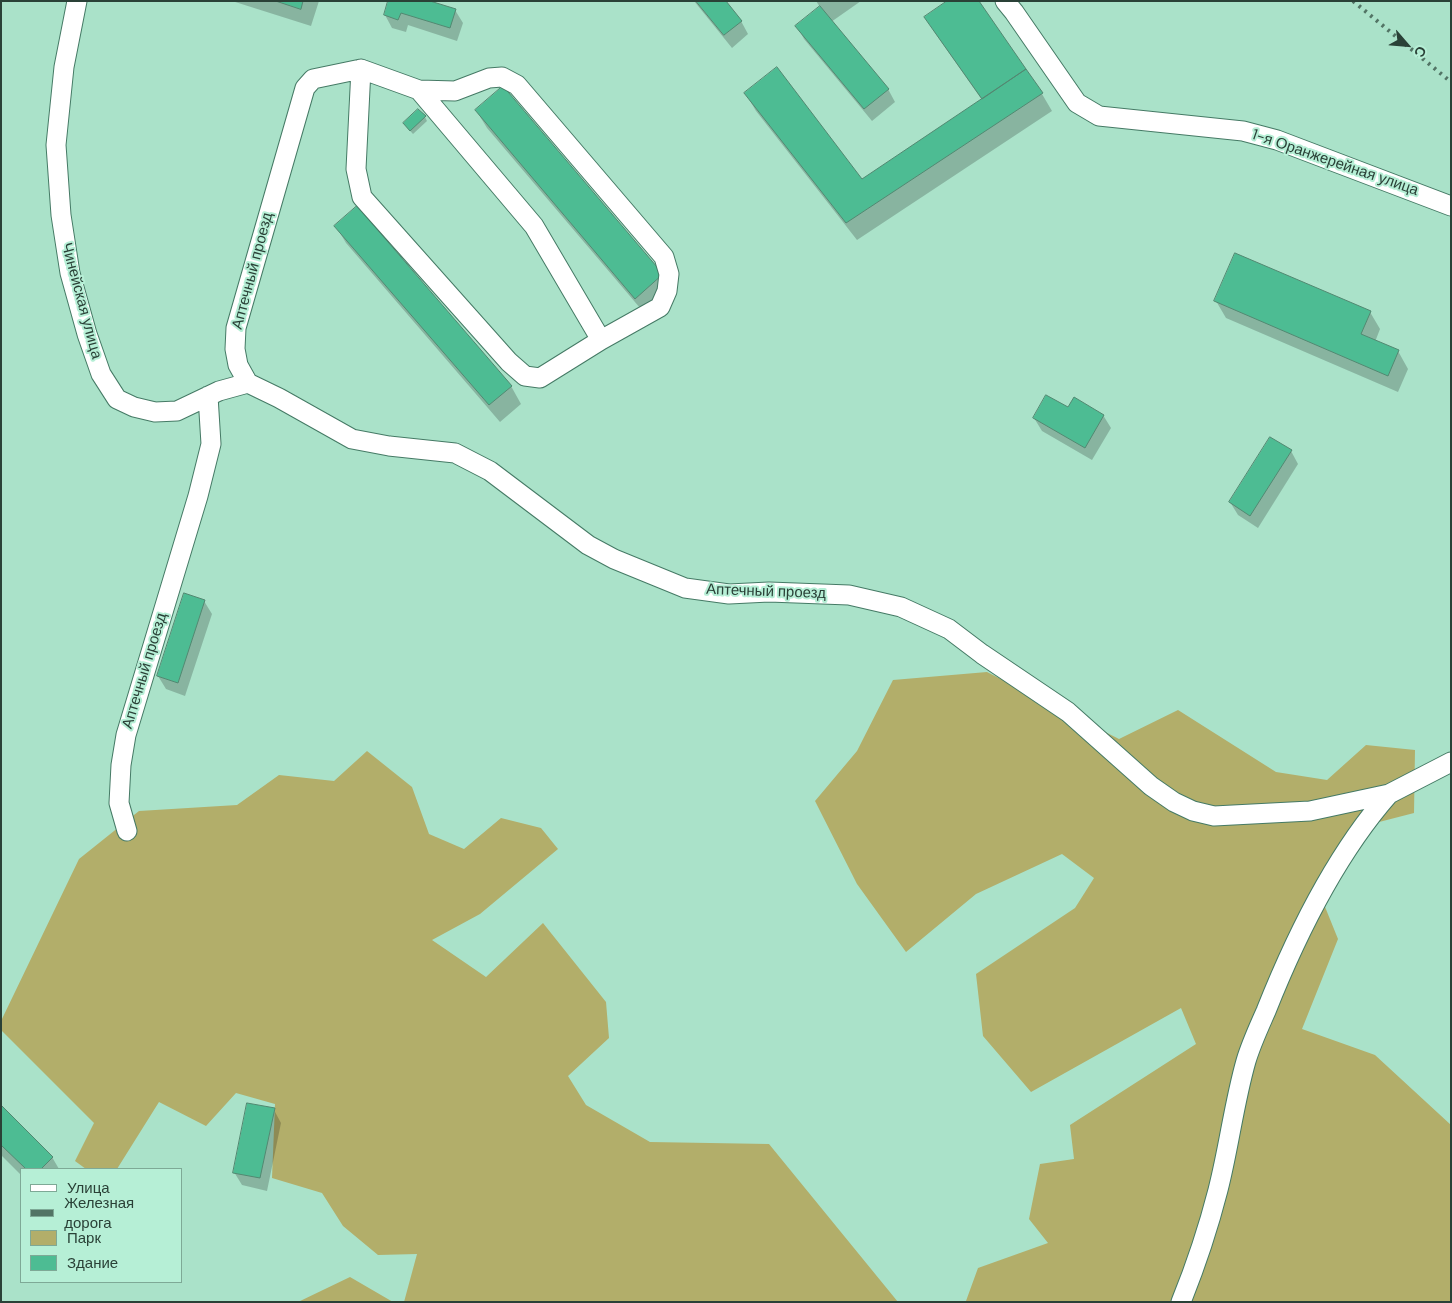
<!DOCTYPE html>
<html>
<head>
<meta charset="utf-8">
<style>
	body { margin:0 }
	#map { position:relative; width:1452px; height:1303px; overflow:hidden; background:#aae2c9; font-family:"DM Sans",sans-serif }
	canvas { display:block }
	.frame { position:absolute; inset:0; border:2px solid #2a4137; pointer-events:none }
	.legend { position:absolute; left:20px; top:1168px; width:162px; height:115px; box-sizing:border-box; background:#b6efd6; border:1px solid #7ea996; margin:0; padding:6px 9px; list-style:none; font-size:15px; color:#2a4137 }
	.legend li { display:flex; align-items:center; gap:10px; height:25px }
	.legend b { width:25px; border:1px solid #7ea996 }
	.north { position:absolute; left:1382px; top:20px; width:50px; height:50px; -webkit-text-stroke:4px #b6efd6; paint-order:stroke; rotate:117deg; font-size:14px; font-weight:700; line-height:20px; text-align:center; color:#2a4137 }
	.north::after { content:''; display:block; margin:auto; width:18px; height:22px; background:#2a4137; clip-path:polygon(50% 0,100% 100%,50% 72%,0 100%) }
</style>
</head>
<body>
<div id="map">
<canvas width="1452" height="1303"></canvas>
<div class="frame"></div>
<ul class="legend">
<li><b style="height:6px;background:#fff"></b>Улица</li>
<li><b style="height:6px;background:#527465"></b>Железная дорога</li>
<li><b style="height:14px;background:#b2ae6a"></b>Парк</li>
<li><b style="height:14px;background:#4dbc93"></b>Здание</li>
</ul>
<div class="north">С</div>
</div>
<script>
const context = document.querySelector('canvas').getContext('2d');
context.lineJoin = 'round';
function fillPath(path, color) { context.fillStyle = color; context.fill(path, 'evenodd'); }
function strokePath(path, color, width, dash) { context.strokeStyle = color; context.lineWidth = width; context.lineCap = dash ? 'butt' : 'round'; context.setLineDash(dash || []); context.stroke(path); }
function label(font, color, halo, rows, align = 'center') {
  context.font = font + ' "DM Sans",sans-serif'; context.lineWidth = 4; context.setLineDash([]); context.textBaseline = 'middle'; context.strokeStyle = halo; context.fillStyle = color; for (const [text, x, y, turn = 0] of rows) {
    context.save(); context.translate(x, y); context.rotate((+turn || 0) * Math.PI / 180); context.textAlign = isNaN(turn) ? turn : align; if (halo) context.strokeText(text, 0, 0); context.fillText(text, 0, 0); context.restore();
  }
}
fillPath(new Path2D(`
	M987 672 1119 739 1178 710 1276 772 1327 780 1366 745 1415 750 1414 813 1352 829 1319 892 1338 939 1302 1029 1375 1055 1451 1125V1302H962L966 1301 978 1268 1048 1243 1029 1219 1040 1164 1074 1159 1070 1125 1196 1044 1181 1008 1031 1092 983 1036 976 974 1075 908 1094 878 1062 854 976 894 906 952 857 884 815 801 857 751 893 680Z
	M367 751 412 787 429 834 464 849 501 818 541 828 558 849 480 914 432 940 486 977 543 923 606 1002 609 1038 568 1076 586 1105 650 1142 769 1144 898 1302H404L417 1254 378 1255 343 1226 322 1193 272 1178 275 1104 236 1093 206 1126 159 1102 117 1169H86L75 1161 94 1123 1 1030V1021L79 859 139 811 237 805 279 775 334 781Z
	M350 1277 393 1302H298Z`), '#b2ae6a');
fillPath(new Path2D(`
	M232 1H319L311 26Z
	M389 1 455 10 463 23 457 41 408 25 406 32 392 28 385 15Z
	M694 1H724L741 21 748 34 732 48Z
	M816 1H861L831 22 888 89 895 102 872 121 804 39 797 26 820 7Z
	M977 1 1042 94 1052 111 857 240 756 111 746 94 862 181 982 100 933 30Z
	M503 88 672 292 646 315 487 128 476 110Z
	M425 117 427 121 413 134 404 124Z
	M336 226 511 386 521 404 500 422 346 243Z
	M1216 301 1370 312 1380 329 1375 342 1398 351 1408 369 1398 392 1226 318Z
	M1103 415 1111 428 1092 460 1042 431 1034 418Z
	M1291 451 1298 464 1258 528 1238 515 1230 502Z
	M204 601 212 614 185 696 166 689 158 676Z
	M1 1107 52 1157 59 1169H21V1175L1 1155Z
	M274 1110 281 1123 267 1191 242 1185 234 1172Z`), '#0003');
const building = new Path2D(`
	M276 1H303L301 9Z
	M388 1H430L456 9 450 28 401 13 398 20 384 15Z
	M696 1H726L742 21 724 35Z
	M947 1H979L1026 69 982 99 924 17Z
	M820 6 889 89 864 109 795 26Z
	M777 67 862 179 1026 69 1043 93 846 223 744 93Z
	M503 86 663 274 635 299 475 110Z
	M418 109 426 116 410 131 403 123Z
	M357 206 512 386 489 405 334 226Z
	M1235 253 1371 311 1361 334 1399 350 1388 376 1214 301Z
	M1046 395 1068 407 1074 397 1104 415 1085 448 1033 418Z
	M1270 437 1292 450 1250 516 1229 502Z
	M184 593 205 600 178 683 157 676Z
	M247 1103 275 1108 260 1178 233 1173Z
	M1 1105 53 1157 41 1169H26L1 1145Z`);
fillPath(building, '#4dbc93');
strokePath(building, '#528871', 1);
const minor = new Path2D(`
	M77 1 64 67 56 145 61 215 70 273 87 334 101 374 117 399 134 407 155 412 177 411 219 391 248 383
	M1005 1 1014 12 1077 103 1099 116 1243 131 1277 140 1451 206
	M361 69 356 169 362 197 509 362 525 376 540 378 601 340
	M419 90 534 226 601 340 660 307 667 291 669 274 664 257 517 85 502 77 489 78 455 91 419 90 361 69 313 79 305 88 236 328 235 349 238 365 248 383 279 398 352 439 389 446 455 453 490 471 588 545 614 559 685 588 729 594 769 592 849 595 901 607 949 629 982 654 1068 712 1151 786 1174 802 1193 811 1214 816 1310 811 1389 794 1451 762
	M127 831 119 803 121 765 126 735 198 496 211 444 208 396
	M1181 1302C1196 1265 1208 1229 1218 1190 1229 1147 1234 1103 1246 1061 1251 1044 1259 1027 1266 1011 1295 938 1337 853 1389 794`);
strokePath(minor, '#457a65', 21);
strokePath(minor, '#fff', 19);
strokePath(new Path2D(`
	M1353 1 1451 82`), '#527465', 4, [2.5, 5]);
label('15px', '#2a4137', '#b6efd6', [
	["1-я Оранжерейная улица",1335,163,19],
	["Аптечный проезд",253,271,-75],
	["Чинейская улица",81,301,75],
	["Аптечный проезд",766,592,2],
	["Аптечный проезд",145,671,-73]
]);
</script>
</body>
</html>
